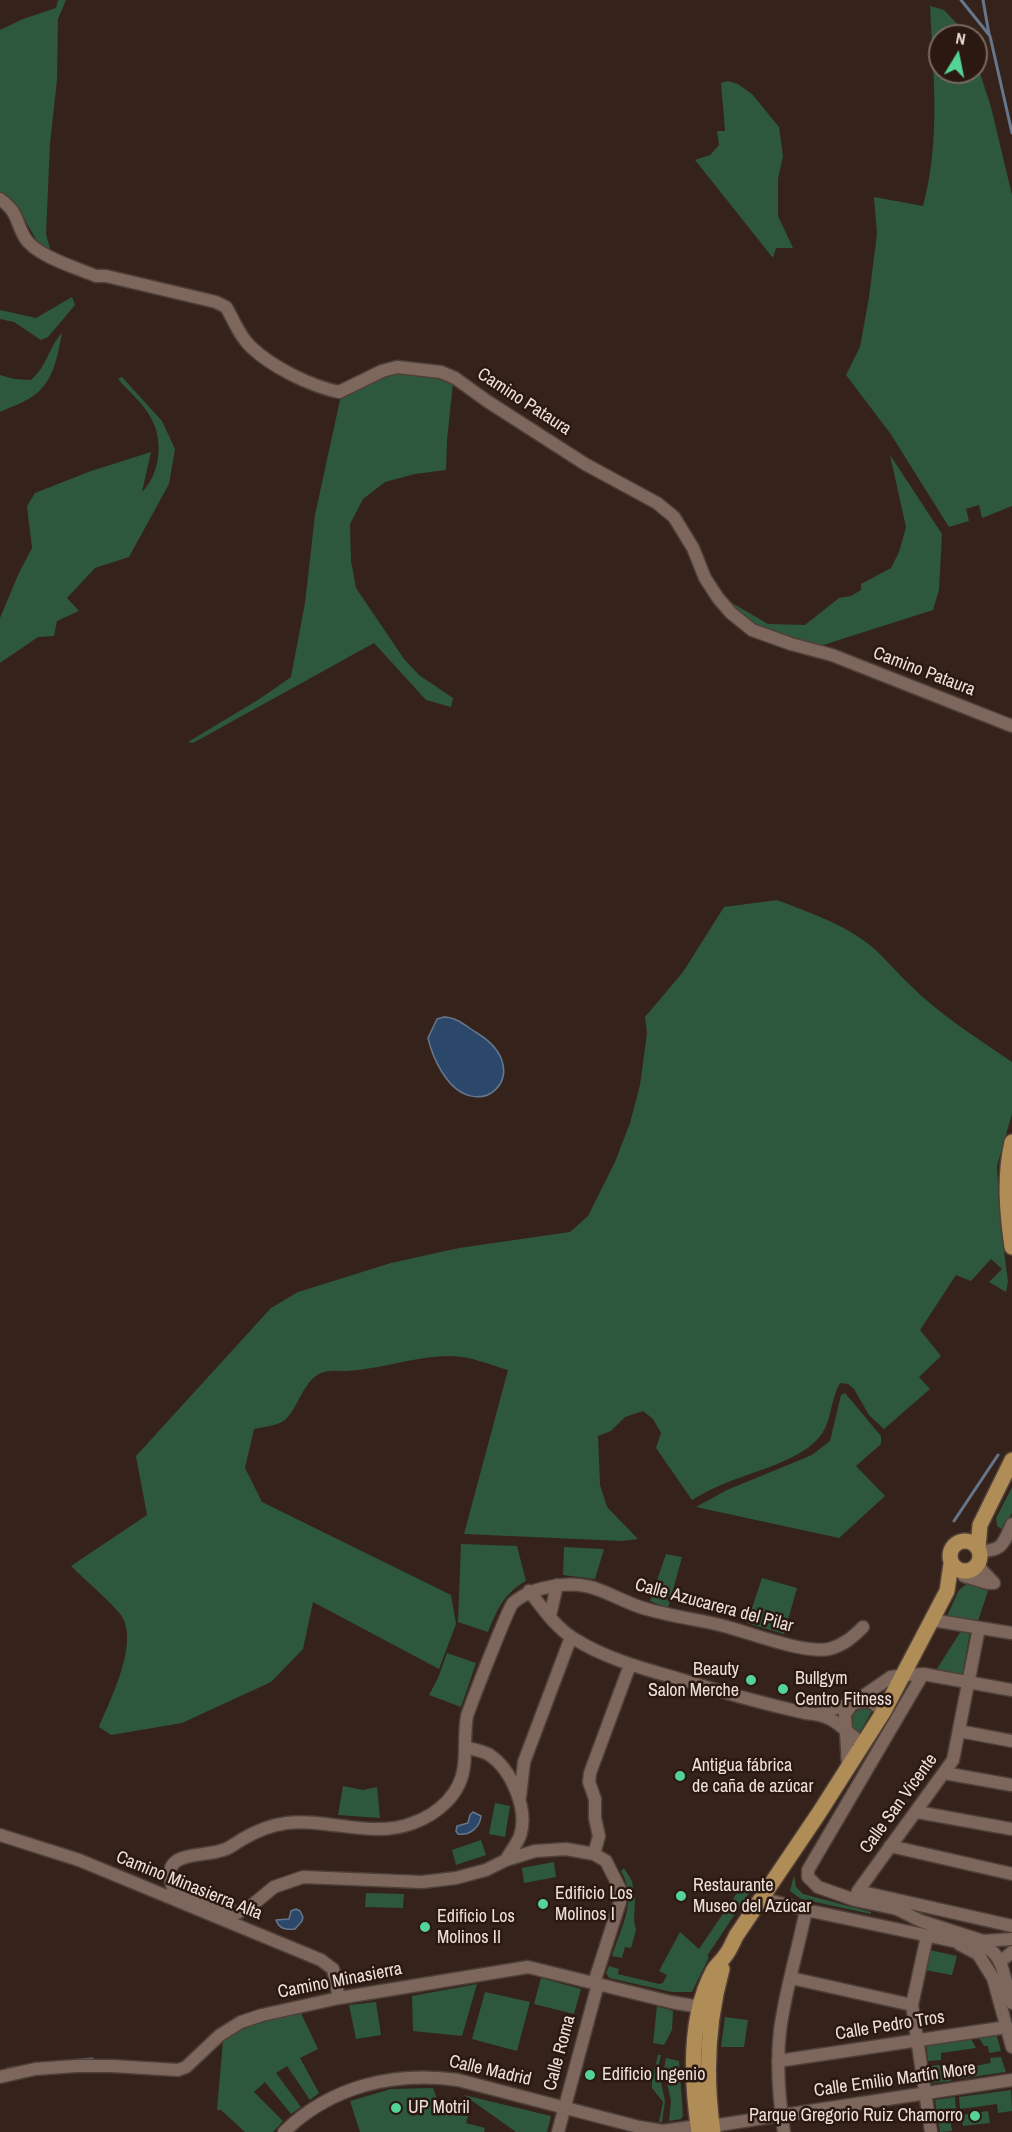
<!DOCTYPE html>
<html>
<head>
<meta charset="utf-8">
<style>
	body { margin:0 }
	#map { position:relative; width:1012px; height:2132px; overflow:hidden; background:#35231b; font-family:"Archivo Narrow",sans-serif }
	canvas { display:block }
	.north { position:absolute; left:928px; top:24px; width:60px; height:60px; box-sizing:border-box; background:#2b1911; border:2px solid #796962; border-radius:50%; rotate:10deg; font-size:16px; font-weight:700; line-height:24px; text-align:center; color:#ede1db }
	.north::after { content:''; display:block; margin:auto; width:21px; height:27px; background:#54d396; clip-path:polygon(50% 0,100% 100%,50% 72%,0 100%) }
</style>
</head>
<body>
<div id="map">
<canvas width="1012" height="2132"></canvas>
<div class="north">N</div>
</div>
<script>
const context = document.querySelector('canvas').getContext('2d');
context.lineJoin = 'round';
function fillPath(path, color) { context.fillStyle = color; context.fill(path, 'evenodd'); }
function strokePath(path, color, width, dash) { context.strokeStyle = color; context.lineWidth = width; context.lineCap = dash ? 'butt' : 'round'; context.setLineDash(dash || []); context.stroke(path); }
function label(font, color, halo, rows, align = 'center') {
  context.font = font + ' "Archivo Narrow",sans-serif'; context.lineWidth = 5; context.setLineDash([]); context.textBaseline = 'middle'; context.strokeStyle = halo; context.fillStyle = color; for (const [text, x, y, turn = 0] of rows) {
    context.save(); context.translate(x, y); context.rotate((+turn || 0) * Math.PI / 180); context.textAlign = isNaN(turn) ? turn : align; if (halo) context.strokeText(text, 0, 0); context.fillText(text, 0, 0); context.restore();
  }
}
fillPath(new Path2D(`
	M58 0H66L58 19 57 80 50 143 46 234 52 256 38 243 24 218 11 202 0 194V30L23 19 56 8Z
	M930 6 944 10 967 34 968 36H940V72H976V61L991 107 1012 195V506L982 518 979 505 966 509 969 521 949 527 890 433 846 375 860 347 869 297 877 234 874 197 923 206C941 140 933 73 930 6Z
	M728 81 738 84 752 94 779 127 783 156 778 179V216L793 248H776L773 258 695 160 710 155 719 145 717 131H725L721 83Z
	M72 297 75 305 48 337 41 340 14 322 0 319V310L36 318Z
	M62 333C57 357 54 384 30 398 21 404 10 407 0 412V375L14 379 31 380C48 365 48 348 62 333Z
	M393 373 440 377 453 383 447 440 446 470 415 474 385 482 363 499 350 524 351 561 356 588 404 659 419 675 453 698 451 707 426 700 374 643 193 743 188 742 261 698 291 677 305 603 315 515 340 400 352 392Z
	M122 377 162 421 175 449 169 484 129 557 95 568 67 598 79 611 57 621 54 636 38 637 0 663V618L18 575 32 548 27 506 35 493 91 471 151 452 142 492C160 474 164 441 151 418 143 403 129 392 118 379Z
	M890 455 942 534 939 590 933 610 820 646 796 641 757 626 722 597 768 624 805 625 839 598 851 596 861 590V584L891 568 899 552 906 527Z
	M777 900C805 911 836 921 860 938 880 951 893 969 910 985 940 1015 977 1038 1012 1062V1114L997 1166 1000 1219 1008 1282 1006 1292 989 1282 1002 1269 991 1259 971 1281 956 1275 920 1330 941 1356 919 1377 930 1389 884 1429 869 1415 854 1389 848 1384 840 1383C831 1398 832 1417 823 1432 805 1461 752 1471 721 1485 711 1489 702 1494 692 1500L656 1448 661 1433 653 1419 643 1411 625 1417 611 1431 598 1436 600 1485 607 1507 638 1539 622 1541 464 1534 508 1370C490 1365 470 1356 451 1356 415 1356 382 1369 347 1371 336 1371 325 1369 316 1376 301 1386 295 1417 280 1423 272 1426 262 1427 254 1429L245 1468 262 1502 451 1595 456 1624 439 1669 313 1602 303 1649 271 1682 182 1723 111 1735 99 1727C110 1700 140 1642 121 1615 108 1599 86 1581 71 1566L147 1515 136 1456 271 1308 298 1292 391 1263 459 1248 570 1232 588 1216 615 1162 630 1123 640 1085 647 1033 645 1017 683 972 724 907Z
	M845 1393 881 1436V1444L856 1466 885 1496 839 1538 696 1507 727 1490 812 1455 830 1441 841 1395Z
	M1012 1487V1513L1003 1530 997 1526 996 1518Z
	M461 1544 517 1546 526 1581C504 1593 497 1610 488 1632L458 1622Z
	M564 1547 604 1549 595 1579 563 1575Z
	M666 1554 682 1557 668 1608 650 1601Z
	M762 1578 797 1588 784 1634 747 1623Z
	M968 1583 988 1591 978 1621 946 1618 959 1590Z
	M961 1631 970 1632 962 1677 935 1672Z
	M447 1653 476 1663 461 1707 429 1695 438 1678Z
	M860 1708H867L872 1711 859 1734C851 1729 850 1725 851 1716Z
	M343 1786 363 1790 377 1787 380 1818 338 1815Z
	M495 1803 510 1806 505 1837 489 1834Z
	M481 1840 486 1855 456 1865 452 1850Z
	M554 1862 556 1877 524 1883 522 1868Z
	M624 1868 632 1881 635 1899 634 1921 636 1930 631 1948 625 1947 622 1958 612 1956C621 1927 638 1900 621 1871Z
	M794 1875 796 1887 803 1894 871 1912V1914L801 1899 790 1891Z
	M741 1887 749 1893 707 1956 709 1957 692 1992H672L609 1978 606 1973 609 1966 619 1969 618 1974 659 1984 663 1983 667 1975 659 1971 680 1932 699 1949Z
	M366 1893 404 1894 403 1908 365 1907Z
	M930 1950 957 1956 952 1975 925 1970Z
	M541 1978 581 1989 574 2014 534 2004Z
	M477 1984 462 2036 413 2031 412 1996Z
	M485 1992 530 2002 517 2051 472 2039Z
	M376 2002 381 2035 356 2039 349 2005Z
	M657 2006 673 2011 672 2030 664 2045 653 2043Z
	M301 2013 318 2049 300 2058 319 2093 310 2100 287 2066 276 2073 301 2107 291 2114 265 2082 254 2092 283 2121 273 2132H245L221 2110H217L223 2040 257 2021Z
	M725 2017 748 2020 744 2047H721Z
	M996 2033 1001 2051 989 2053 988 2046H984L978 2036Z
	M970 2037 976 2048 941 2053V2060L928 2061 926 2044Z
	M658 2055H661L658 2068 665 2101 662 2122H659L663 2102 652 2088V2080Z
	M1001 2057 1006 2072 957 2079 959 2069 991 2063 990 2058Z
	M666 2058 679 2061 683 2116 681 2119 669 2121 671 2101 664 2069Z
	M941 2065 943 2070 954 2069 951 2081 932 2083 929 2066Z
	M433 2088 437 2099 450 2105 449 2115 468 2116 466 2123 485 2128 484 2132H360L350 2101 391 2089Z
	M1011 2090 1012 2111 998 2113 997 2104 960 2109 959 2097Z
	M464 2095 551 2116 547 2132H516Z
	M955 2097 956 2110 949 2111 952 2131 940 2132 935 2100Z
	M988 2111 990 2123 963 2126 961 2115Z`), '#2d583d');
const water = new Path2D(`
	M444 1017C457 1017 467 1027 477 1033 539 1071 478 1131 442 1072 435 1061 431 1051 428 1038L437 1019Z
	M473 1812 481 1816C480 1827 470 1836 458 1834L456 1831 457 1826 468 1823 470 1815Z
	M296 1909 300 1911 303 1917 302 1921 295 1929C286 1930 279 1929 276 1920L289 1919 291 1911Z`);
fillPath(water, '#2b486b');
strokePath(water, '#65768d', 1.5);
strokePath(new Path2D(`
	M961 0 990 36 1012 133
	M983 0 989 34
	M954 1521 998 1455
	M58 2062 92 2059
	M7 2069 24 2066`), '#65768d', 3);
const minor = new Path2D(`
	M0 199C19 213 15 221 25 238 36 256 77 268 96 276H106L216 302 226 307C234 320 239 336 251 347 272 367 310 386 339 392L382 371 397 367 441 372 455 378 487 401 585 464 657 503 674 517 693 548 705 578 718 598 731 613 752 630 791 644 832 655 1012 726
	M979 1551C1003 1551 1003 1544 1012 1524
	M977 1565 994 1583
	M964 1576 988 1583H994
	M529 1591C542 1607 555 1627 573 1638 604 1658 641 1668 676 1678 718 1691 761 1703 805 1713 836 1715 839 1727 863 1744
	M550 1616 557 1585
	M932 1620 1012 1633
	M923 1674 808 1870V1877L818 1887 855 1900 858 1891 953 1760 979 1628
	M819 1713 853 1703 891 1677 904 1675 923 1674 1012 1690
	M959 1731 1012 1741
	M465 1747C472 1749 481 1751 488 1754 511 1768 529 1810 520 1836 517 1844 510 1852 506 1860
	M848 1767 845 1714 853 1703 870 1701 884 1711
	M944 1773 1012 1785
	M520 1797 524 1762 571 1637
	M917 1812 1012 1829
	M0 1835 79 1860 321 1960 333 1969 339 1998
	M890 1846 1012 1874
	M594 1854 599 1836 595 1818V1799L589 1782 590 1773 630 1665
	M858 1891 1012 1926
	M761 1898 806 1910 953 1941C1006 1945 998 1959 1012 2003
	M855 1900 897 1909 921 1921 983 1941 1012 1939
	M927 1936 912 2005 931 2132
	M959 1944 978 1954 993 1978 1012 2047
	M1000 1962 1012 1952
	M791 1978 912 2005
	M594 1983 620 1902V1889L606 1861 594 1854 566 1849 535 1851 506 1860 486 1870 456 1878 422 1882 303 1877 274 1887 251 1906 237 1913 173 1888C158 1848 202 1859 226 1849 231 1847 236 1843 241 1840 256 1831 270 1825 287 1823 328 1818 373 1839 413 1823 438 1814 461 1794 464 1766 466 1750 464 1732 467 1716 471 1704 508 1608 513 1603 526 1592 538 1589 554 1586 591 1579 608 1596 640 1607 667 1616 696 1619 724 1626 751 1633 804 1654 829 1649 844 1645 853 1637 863 1627
	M778 2061 1007 2027
	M0 2077 35 2069 76 2066H112L178 2070 186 2067 220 2035 241 2022 262 2015 339 1998 528 1967 671 2002 700 2007
	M712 2126 1012 2080
	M284 2132C331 2086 394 2071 458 2080L639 2127 663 2131 698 2126
	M558 2132 598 1984
	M784 2132C779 2099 776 2065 780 2031 785 1991 798 1950 806 1910`);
const major = new Path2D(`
	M1012 1142C1004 1177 1007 1212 1012 1247
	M950 1556a15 15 0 1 1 30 0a15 15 0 1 1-30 0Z
	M978 1548 980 1525 1012 1460
	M699 2132C691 2080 688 2018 713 1971 716 1965 722 1961 725 1956 730 1950 733 1942 736 1936L819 1813 884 1711 947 1591 951 1564
	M713 2132C705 2077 707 2023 722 1969`);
strokePath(minor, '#4e3f38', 15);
strokePath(major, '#4e3f38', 18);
strokePath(minor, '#7d675d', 12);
strokePath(major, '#b08c56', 15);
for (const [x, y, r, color] of [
	[751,1680,6,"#54d396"],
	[783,1689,6,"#54d396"],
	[680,1776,6,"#54d396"],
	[681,1896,6,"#54d396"],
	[543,1904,6,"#54d396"],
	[425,1927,6,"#54d396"],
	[590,2075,6,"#54d396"],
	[396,2108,6,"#54d396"],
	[975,2116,6,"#54d396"]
]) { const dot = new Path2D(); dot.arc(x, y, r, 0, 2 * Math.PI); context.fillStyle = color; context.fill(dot); strokePath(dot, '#2b1911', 2); }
label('18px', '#ede1db', '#2b1911', [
	["Camino Pataura",524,402,33],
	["Camino Pataura",924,672,21],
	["Calle Azucarera del Pilar",714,1606,15],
	["Calle San Vicente",899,1804,-54],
	["Camino Minasierra Alta",189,1886,22],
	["Camino Minasierra",340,1981,-11],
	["Calle Pedro Tros",890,2026,-9],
	["Calle Roma",560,2053,-75],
	["Calle Madrid",490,2071,13],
	["Calle Emilio Martín More",895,2080,-8]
]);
label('18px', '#ede1db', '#2b1911', [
	["Beauty",739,1670,"right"],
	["Salon Merche",739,1691,"right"],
	["Bullgym",795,1679],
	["Centro Fitness",795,1700],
	["Antigua fábrica",692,1766],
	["de caña de azúcar",692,1787],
	["Restaurante",693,1886],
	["Museo del Azúcar",693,1907],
	["Edificio Los",555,1894],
	["Molinos I",555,1915],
	["Edificio Los",437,1917],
	["Molinos II",437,1938],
	["Edificio Ingenio",602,2075],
	["UP Motril",408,2108],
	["Parque Gregorio Ruiz Chamorro",963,2116,"right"]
], 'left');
</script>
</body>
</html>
